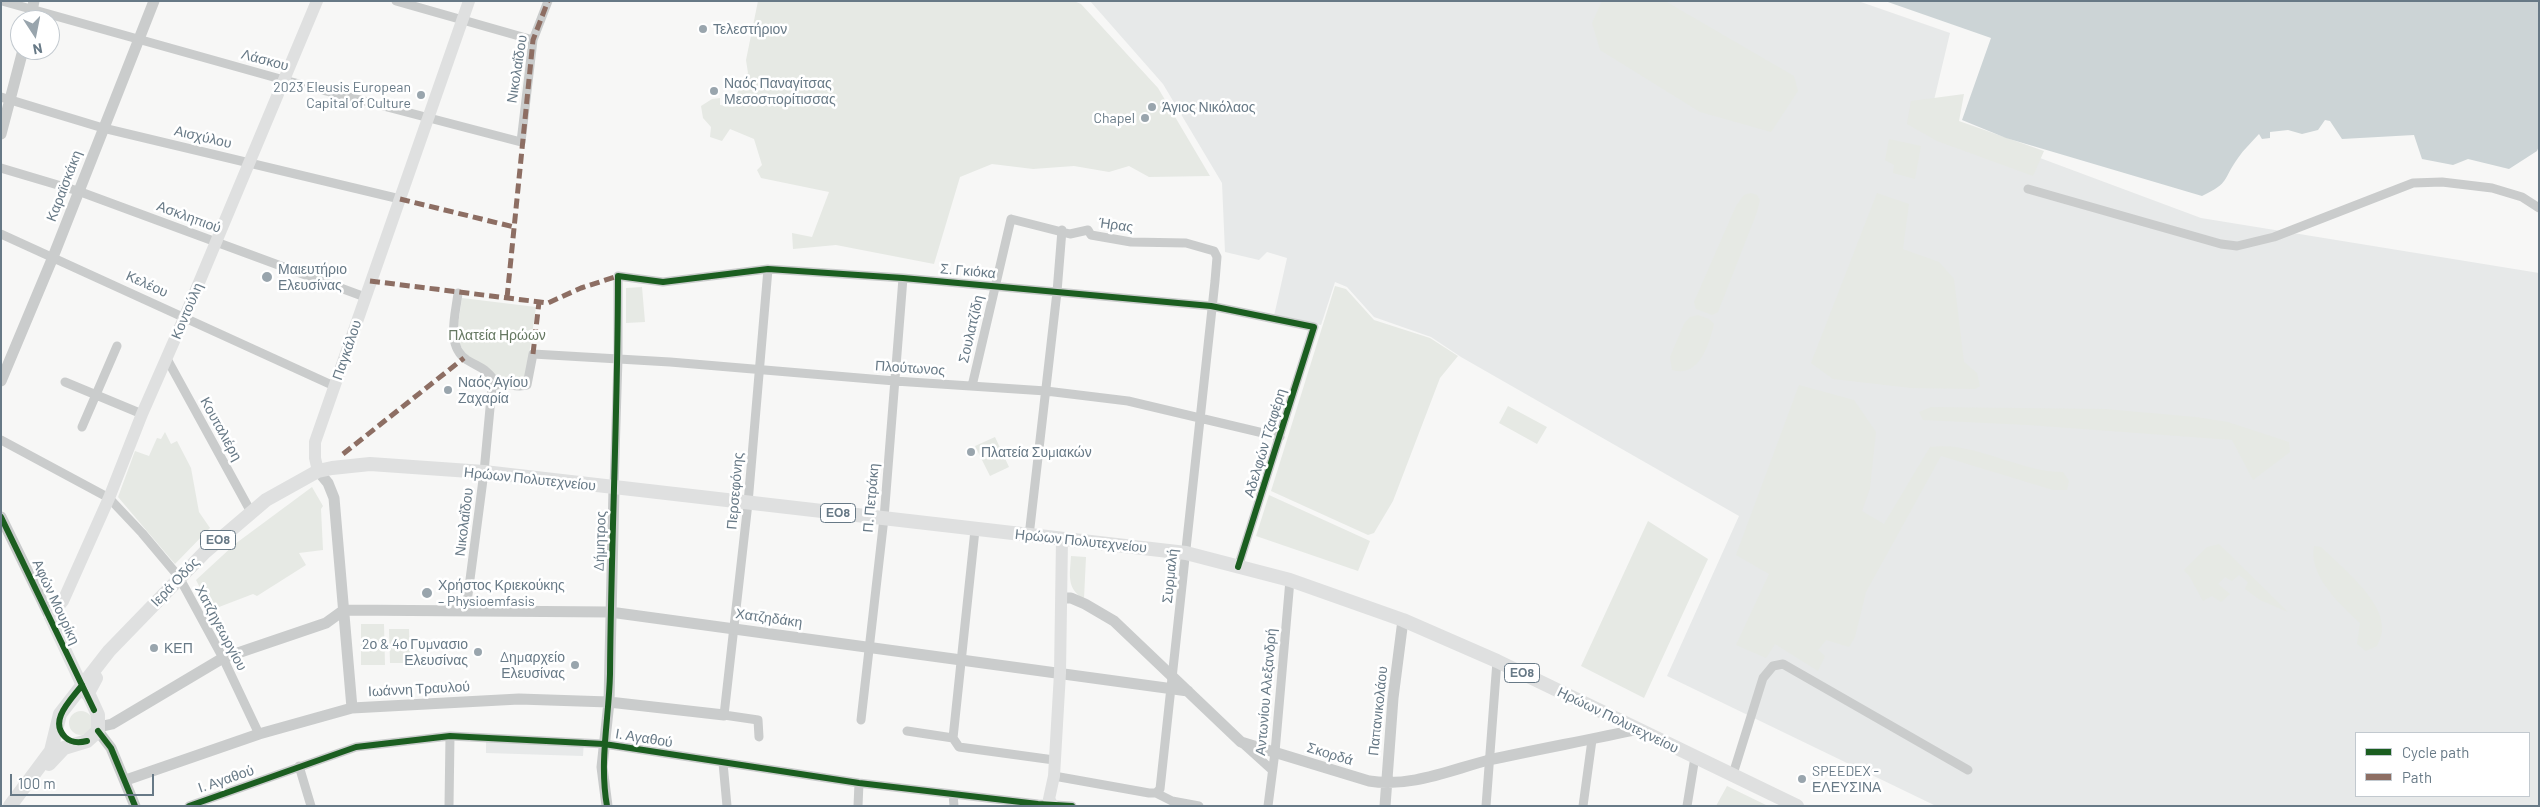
<!DOCTYPE html>
<html>
<head>
<meta charset="utf-8">
<style>
	body { margin:0 }
	#map { position:relative; width:2540px; height:807px; overflow:hidden; background:#f7f7f6; font-family:Barlow,sans-serif }
	canvas { display:block }
	.frame { position:absolute; inset:0; border:2px solid #677986; pointer-events:none }
	.legend { position:absolute; left:2355px; top:732px; width:175px; height:65px; box-sizing:border-box; background:#fff; border:1px solid #c2c9cf; margin:0; padding:6px 9px; list-style:none; font-size:15px; color:#677986 }
	.legend li { display:flex; align-items:center; gap:10px; height:25px }
	.legend b { width:25px; border:1px solid #c2c9cf }
	.north { position:absolute; left:10px; top:10px; width:50px; height:50px; box-sizing:border-box; background:#fff; border:1px solid #c2c9cf; border-radius:50%; rotate:169deg; font-size:14px; font-weight:700; line-height:20px; text-align:center; color:#677986 }
	.north::after { content:''; display:block; margin:auto; width:18px; height:22px; background:#99a5ad; clip-path:polygon(50% 0,100% 100%,50% 72%,0 100%) }
	.scale { position:absolute; left:10px; top:774px; width:144px; height:22px; box-sizing:border-box; border:2px solid #677986; border-top:0; padding-left:6px; font-size:15px; line-height:18px; white-space:nowrap; color:#677986; -webkit-text-stroke:4px #fff; paint-order:stroke }
</style>
</head>
<body>
<div id="map">
<canvas width="2540" height="807"></canvas>
<div class="frame"></div>
<ul class="legend">
<li><b style="height:6px;background:#1b5e20"></b>Cycle path</li>
<li><b style="height:6px;background:#8d6e63"></b>Path</li>
</ul>
<div class="north">N</div>
<div class="scale">100 m</div>
</div>
<script>
const context = document.querySelector('canvas').getContext('2d');
context.lineJoin = 'round';
function fillPath(path, color) { context.fillStyle = color; context.fill(path, 'evenodd'); }
function strokePath(path, color, width, dash) { context.strokeStyle = color; context.lineWidth = width; context.lineCap = dash ? 'butt' : 'round'; context.setLineDash(dash || []); context.stroke(path); }
function label(font, color, halo, rows, align = 'center') {
  context.font = font + ' Barlow,sans-serif'; context.lineWidth = 5; context.setLineDash([]); context.textBaseline = 'middle'; context.strokeStyle = halo; context.fillStyle = color; for (const [text, x, y, turn = 0] of rows) {
    context.save(); context.translate(x, y); context.rotate((+turn || 0) * Math.PI / 180); context.textAlign = isNaN(turn) ? turn : align; if (halo) context.strokeText(text, 0, 0); context.fillText(text, 0, 0); context.restore();
  }
}
fillPath(new Path2D(`
	M1090 1H1858L1950 33 1930 117 2201 218 2539 273V806H1936L1667 676 1739 516 1461 357 1431 337 1374 317 1347 287 1335 282 1321 325 1274 316 1287 258 1267 252 1259 260 1225 252 1222 183 1163 84ZM2356 733H2529V796H2356Z
	M486 735 584 739 583 756 486 753Z`), '#e7e9e9');
fillPath(new Path2D(`
	M758 1H1074L1081 4 1158 88 1210 176 1149 177 1129 166 1109 172 1074 166 1033 169 992 164 960 177 934 264 836 245 793 249 792 233 812 237 829 192 761 178 757 170 762 165 754 139 730 129 722 141 710 137 711 127 703 118 701 106 712 99 720 98V105L733 107 740 85 748 73 746 60Z
	M1602 1H1665L1794 76 1798 91 1771 132 1700 112 1600 50 1592 23Z
	M1964 94 1959 121 2044 151 2033 176 1937 141 1907 124 1911 101Z
	M1889 139 1921 146 1915 179 1893 173 1894 165 1885 160Z
	M1751 193 1757 195 1760 200 1757 212 1718 312 1712 315 1696 309 1694 302 1736 206 1744 195Z
	M1877 193 1909 204 1903 249 1939 262 1954 279 1964 362 1977 373 1980 386 1975 389 1911 388 1833 379 1811 363Z
	M1335 286 1346 289 1374 320 1430 338 1458 356 1440 378 1393 501 1374 533 1368 535 1271 491Z
	M642 287 645 322 626 323V288Z
	M462 298 536 307 525 382 496 378 466 355 456 338Z
	M1698 315 1709 319 1714 324C1709 345 1699 378 1672 370L1670 357 1684 324 1690 317Z
	M1799 385 1854 400 1876 432 1870 488 1862 511 1884 524 1930 447C1976 441 2018 472 2063 472L2069 481 2067 490H2053L1941 456 1866 592 1855 637 1849 647 1826 640 1818 650 1825 656 1818 671 1775 644 1766 658 1736 645 1769 574 1736 555Z
	M1508 406 1547 427 1537 444 1499 423Z
	M1931 407 2105 409 2196 417 2228 422 2289 442 2290 452 2253 480 2232 440 2028 425 1923 420 1919 412Z
	M165 432 171 444 177 441 191 468 199 512 210 528 175 564 118 497 135 451 149 456 157 438 161 439Z
	M995 437 1009 467 990 476 975 446Z
	M312 487 323 506 321 509 323 550 299 553 306 565 257 596 253 594 219 607 208 603 196 580 235 544Z
	M1269 495 1370 541 1358 571 1256 536Z
	M1648 521 1708 559 1644 698 1581 666Z
	M2219 544 2224 549 2288 612 2260 600 2245 589 2248 582 2239 575 2232 581 2225 577 2218 584 2230 594 2221 602 2212 596 2203 601 2190 577 2184 570 2207 547Z
	M2314 546 2321 547C2341 567 2385 601 2382 631 2382 635 2379 641 2377 646L2366 651 2357 644 2360 623C2341 605 2308 576 2314 546Z
	M1071 556 1086 557 1084 599C1066 589 1070 574 1071 556Z
	M361 624H384L385 665H361Z
	M389 629H409L410 663H390Z
	M69 723a12 12 0 1 1 24 0a12 12 0 1 1-24 0Z
	M1727 786 1768 806H1716Z`), '#e6e9e4');
fillPath(new Path2D(`
	M1885 1H2539V146L2537 151 2509 169 2468 159 2453 165 2422 159 2414 135 2342 139 2330 121 2325 120 2318 130 2302 134 2288 130 2270 132V138L2262 139 2259 134C2252 142 2244 149 2238 158 2222 180 2231 182 2202 196L2006 138 1962 120 1991 38Z`), '#ccd4d6');
strokePath(new Path2D(`
	M2 1 284 80 521 142 533 40 548 1
	M396 1 533 40
	M1 97 103 128 400 199
	M1 168 78 191 365 297
	M2028 189 2221 244 2237 246 2274 237 2413 183 2442 182 2492 188 2522 197 2539 208
	M1 234 334 386
	M458 293C456 313 445 346 467 360 482 369 486 368 497 384
	M167 359 251 512
	M65 382 142 414
	M972 386 1011 219 1070 234 1088 230 1091 235 1131 242 1186 243 1214 251 1217 257 1215 281 1160 789 1156 793H1149L1054 776
	M82 427 117 346
	M1 440 109 498 142 533 179 577 223 658 259 734
	M614 488 618 358V276L663 282 768 269 903 278 1211 306 1314 327 1238 567
	M1029 536 1057 292 1062 230
	M466 610 484 472 492 387C502 380 515 389 527 385L533 354 670 362 895 381 1046 391 1128 401 1280 437
	M861 720 884 518 903 278
	M907 731 953 738 959 747 1054 760
	M759 737 758 720 724 715 748 503 768 269
	M953 738 975 530
	M1241 742 1272 770
	M723 763 727 806
	M299 766 311 806
	M1733 774 1763 678 1773 666 1783 664 1968 770
	M1156 793 1172 801 1199 806
	M953 794 954 806
	M189 806 356 747 450 736 604 744 859 783 1038 804 1072 806
	M449 806 450 736
	M858 806 859 783
	M1268 806 1275 752 1290 580
	M1486 806 1497 661
	M1583 806 1592 740
	M1687 806 1695 757`), '#cacccc', 9);
strokePath(new Path2D(`
	M30 20 34 1
	M1 134 23 50
	M1 381 53 257 154 1
	M318 471 328 483 334 498 352 708
	M1 517 50 617
	M1062 598H1071L1085 604 1114 621 1241 742 1369 781C1410 788 1450 770 1489 760 1539 749 1589 740 1639 729
	M344 610 610 612 1188 691
	M99 727 112 724 223 658 326 623 344 610
	M98 731 111 748 135 806
	M126 780 259 734 352 708 519 699 609 702 724 715
	M607 806 602 767 609 702 614 488
	M1385 806 1393 698 1403 620`), '#cacccc', 11);
strokePath(new Path2D(`
	M318 471 315 458V442L469 1
	M86 694 50 617 63 601 109 498 142 414 185 316 317 1
	M1053 806 1049 799 1054 776 1060 673 1062 539`), '#dfe0e0', 12);
strokePath(new Path2D(`
	M49 764 64 748 87 741 98 731V715L88 693 96 678
	M10 806 51 751 60 714 109 651 205 552 266 500 318 471 332 468 370 464 484 472 1186 553 1290 580 1403 620 1497 661 1797 806`), '#dfe0e0', 14);
strokePath(new Path2D(`
	M400 199 514 227
	M370 281 548 303 581 288 618 276
	M507 298 533 40 548 1
	M533 354 539 302
	M343 454 464 358`), '#8d6e63', 5, [10, 5]);
strokePath(new Path2D(`
	M1 517 94 710
	M82 685C72 699 48 720 65 737 71 743 79 743 87 741
	M98 731 111 748 135 806
	M189 806 356 747 450 736 604 744 859 783 1038 804 1072 806
	M607 806C599 761 609 719 610 674 611 541 618 408 618 276L663 282 768 269 903 278 1211 306 1314 327 1238 567`), '#1b5e20', 6);
for (const [x, y, r, color] of [
	[703,29,5,"#99a5ad"],
	[714,91,5,"#99a5ad"],
	[421,95,5,"#99a5ad"],
	[1152,107,5,"#99a5ad"],
	[1145,118,5,"#99a5ad"],
	[267,277,6,"#99a5ad"],
	[448,390,5,"#99a5ad"],
	[971,452,5,"#99a5ad"],
	[427,593,6,"#99a5ad"],
	[154,648,5,"#99a5ad"],
	[478,652,5,"#99a5ad"],
	[575,665,5,"#99a5ad"],
	[1802,779,5,"#99a5ad"]
]) { const dot = new Path2D(); dot.arc(x, y, r, 0, 2 * Math.PI); context.fillStyle = color; context.fill(dot); strokePath(dot, '#fff', 2); }
for (const [x, y, w] of [
	[838,513,35],
	[218,540,35],
	[1522,673,35]
]) { const box = new Path2D(); box.roundRect(x - w / 2, y - 9.5, w, 19, 4); context.fillStyle = '#fff'; context.fill(box); strokePath(box, '#677986', 1); }
label('bold 12px', '#677986', null, [
	["ΕΟ8",838,513],
	["ΕΟ8",218,540],
	["ΕΟ8",1522,673]
]);
label('14px', '#677986', '#fff', [
	["Τελεστήριον",713,29],
	["Ναός Παναγίτσας",724,83],
	["Μεσοσπορίτισσας",724,99],
	["2023 Eleusis European",411,87,"right"],
	["Capital of Culture",411,103,"right"],
	["Άγιος Νικόλαος",1162,107],
	["Chapel",1135,118,"right"],
	["Μαιευτήριο",278,269],
	["Ελευσίνας",278,285],
	["Ναός Αγίου",458,382],
	["Ζαχαρία",458,398],
	["Πλατεία Συμιακών",981,452],
	["Χρήστος Κριεκούκης",438,585],
	["– Physioemfasis",438,601],
	["2ο & 4ο Γυμνασιο",468,644,"right"],
	["Ελευσίνας",468,660,"right"],
	["ΚΕΠ",164,648],
	["Δημαρχείο",565,657,"right"],
	["Ελευσίνας",565,673,"right"],
	["SPEEDEX -",1812,771],
	["ΕΛΕΥΣΙΝΑ",1812,787]
], 'left');
label('14px', '#677986', '#fff', [
	["Λάσκου",265,60,15],
	["Νικολαΐδου",517,69,-81],
	["Αισχύλου",203,137,13],
	["Καραϊσκάκη",64,186,-69],
	["Ασκληπιού",189,217,20],
	["Ήρας",1116,225,8],
	["Σ. Γκιόκα",968,271,5],
	["Κελέου",147,284,24],
	["Κοντούλη",187,311,-67],
	["Σουλατζίδη",971,329,-77],
	["Παγκάλου",347,350,-71],
	["Πλούτωνος",910,368,4],
	["Κουταλιέρη",221,429,61],
	["Αδελφών Τζαφέρη",1265,443,-73],
	["Ηρώων Πολυτεχνείου",530,479,6],
	["Περσεφόνης",735,491,-85],
	["Π. Πετράκη",871,498,-85],
	["Νικολαΐδου",464,522,-83],
	["Δήμητρος",600,541,-88],
	["Ηρώων Πολυτεχνείου",1081,541,6],
	["Συρμαλή",1170,576,-84],
	["Ιερά Οδός",175,582,-46],
	["Αφών Μουρίκη",56,602,65],
	["Χατζηδάκη",769,618,8],
	["Χατζηγεωργίου",221,628,62],
	["Ιωάννη Τραυλού",419,689,-3],
	["Αντωνίου Αλεξανδρή",1266,692,-85],
	["Παπανικολάου",1378,711,-84],
	["Ηρώων Πολυτεχνείου",1618,720,26],
	["Ι. Αγαθού",644,738,9],
	["Σκορδά",1330,754,17],
	["Ι. Αγαθού",226,779,-19]
]);
label('14px', '#667862', '#fff', [
	["Πλατεία Ηρώων",497,335]
]);
</script>
</body>
</html>
